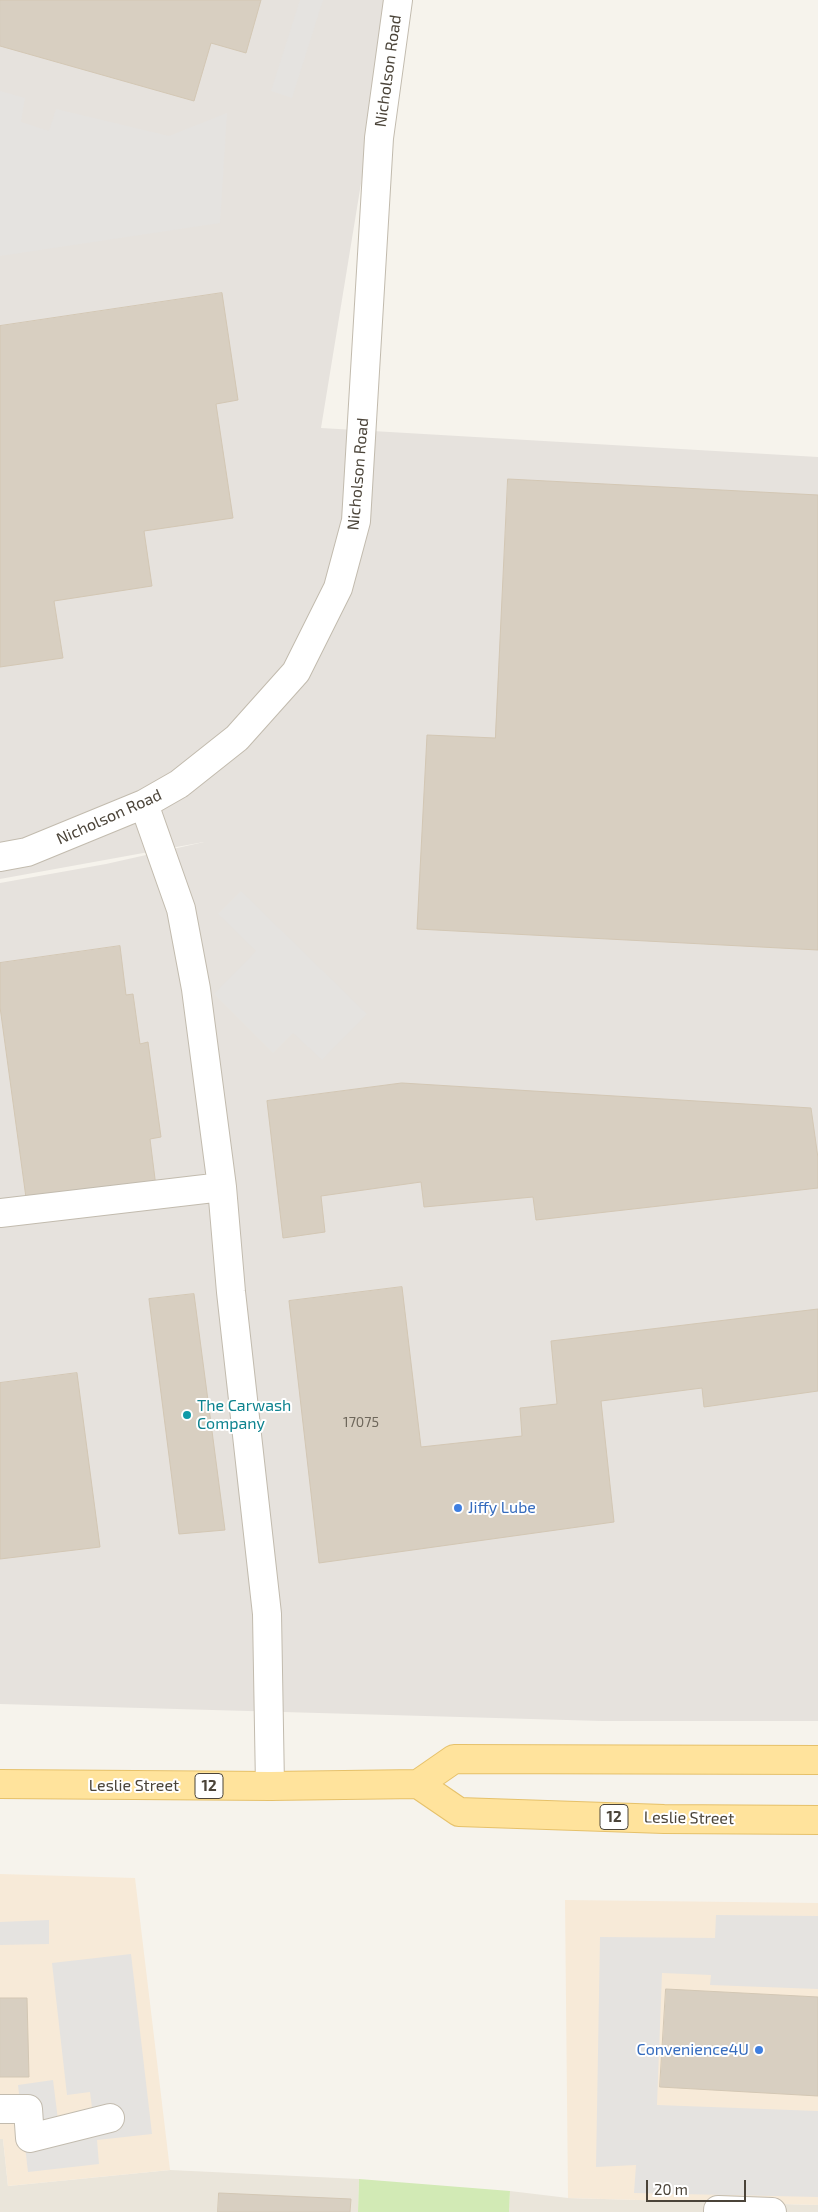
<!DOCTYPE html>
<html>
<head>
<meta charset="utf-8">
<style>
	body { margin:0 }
	#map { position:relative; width:818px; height:2212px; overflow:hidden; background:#f6f3ec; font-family:"Exo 2",sans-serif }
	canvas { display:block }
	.scale { position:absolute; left:646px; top:2180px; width:100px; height:22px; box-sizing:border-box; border:2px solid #4b4439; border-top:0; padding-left:6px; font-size:15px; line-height:18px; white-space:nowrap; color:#4b4439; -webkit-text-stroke:4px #fff; paint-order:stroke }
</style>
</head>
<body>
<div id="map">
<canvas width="818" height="2212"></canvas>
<div class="scale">20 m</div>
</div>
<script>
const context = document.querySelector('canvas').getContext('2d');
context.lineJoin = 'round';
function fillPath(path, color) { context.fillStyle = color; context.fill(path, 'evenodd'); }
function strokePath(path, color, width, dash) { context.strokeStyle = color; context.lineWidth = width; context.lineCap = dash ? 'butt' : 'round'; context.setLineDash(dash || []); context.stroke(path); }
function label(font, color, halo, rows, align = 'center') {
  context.font = font + ' "Exo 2",sans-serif'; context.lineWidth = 4; context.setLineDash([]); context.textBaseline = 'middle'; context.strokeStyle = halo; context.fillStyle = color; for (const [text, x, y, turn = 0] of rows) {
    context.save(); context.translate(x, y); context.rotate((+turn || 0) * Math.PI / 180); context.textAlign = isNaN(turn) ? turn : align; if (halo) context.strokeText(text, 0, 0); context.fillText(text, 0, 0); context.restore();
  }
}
fillPath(new Path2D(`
	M0 2139H3L8 2186 170 2170 359 2179 358 2212H0Z
	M510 2191 568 2198 818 2205V2212H509Z`), '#eae5da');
fillPath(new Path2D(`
	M0 1874 135 1878 170 2170 8 2186 3 2139H0Z
	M565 1900 818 1903V2205L568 2198Z`), '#f7ead8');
fillPath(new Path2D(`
	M0 0H391L321 428 818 457V1721H602L0 1704V883L106 864 204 842 0 879Z`), '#e6e2dd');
fillPath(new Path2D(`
	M359 2179 510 2191 509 2212H358Z`), '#d2eab5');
fillPath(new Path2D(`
	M300 0H323L292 98 271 91Z
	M0 91 25 98 21 122 49 131 56 109 169 136 227 113 220 223 0 256Z
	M241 891 367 1014 322 1060 293 1033 273 1053 214 994 256 951 218 914Z
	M716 1915 818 1916V1989L710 1985 711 1975 662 1973 657 2105 818 2111V2197L634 2193 636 2165 596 2167 600 1937 715 1938Z
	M49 1920V1944L0 1945V1922Z
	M131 1954 152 2134 97 2140 99 2164 28 2172 18 2085 53 2080 58 2120 93 2116 90 2092 67 2095 52 1963Z`), '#e5e3e0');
const building = new Path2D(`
	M0 0H261L246 53 211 43 194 101 0 46Z
	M222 293 238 400 216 404 233 518 144 531 152 586 54 601 63 658 0 667V326Z
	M508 479 818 495V950L417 929 427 735 495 738Z
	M120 946 126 995 133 994 140 1044 148 1042 161 1137 150 1139 156 1187 27 1205 0 1007V963Z
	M402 1083 811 1108 818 1158V1188L536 1220 533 1197 424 1207 421 1182 321 1196 325 1232 283 1238 267 1101Z
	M402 1287 421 1447 522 1436 520 1408 557 1404 551 1341 818 1309V1391L704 1407 702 1388 601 1401 614 1522 319 1563 289 1301Z
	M194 1294 225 1530 179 1534 149 1299Z
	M77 1373 100 1547 0 1559V1383Z
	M666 1989 818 1997V2096L660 2087Z
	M0 1998H27L29 2077H0Z
	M219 2193 351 2199 350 2212H218Z`);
fillPath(building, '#d8cfc1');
strokePath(building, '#d3c7b4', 1);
const minor = new Path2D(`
	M144 804 181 909 196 989 222 1187 231 1292 267 1614 270 1786
	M0 857 27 852 144 804 179 784 237 738 296 672 338 588 356 521 379 138 398 0
	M0 1213 222 1187
	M0 2109H28L30 2138 110 2118
	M718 2212V2210L772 2212`);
const major = new Path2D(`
	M0 1784 270 1786 418 1784 454 1759 818 1760
	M418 1784 459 1812 664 1819 818 1820`);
strokePath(minor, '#c2bbae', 30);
strokePath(major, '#e6c16a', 30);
strokePath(minor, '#fff', 28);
strokePath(major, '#ffe39c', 28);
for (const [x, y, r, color] of [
	[187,1415,5,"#0f9aa8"],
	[458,1508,5,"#3f7fe0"],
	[759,2050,5,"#3f7fe0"]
]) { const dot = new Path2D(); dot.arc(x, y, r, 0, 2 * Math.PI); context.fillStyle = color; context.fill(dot); strokePath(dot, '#fff', 2); }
label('14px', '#6e675b', null, [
	["17075",361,1422]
]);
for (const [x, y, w] of [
	[209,1786,28],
	[614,1817,28]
]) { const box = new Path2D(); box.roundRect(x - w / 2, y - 12.5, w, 25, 4); context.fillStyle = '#fff'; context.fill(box); strokePath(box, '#4b4439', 1); }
label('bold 15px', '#4b4439', null, [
	["12",209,1786],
	["12",614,1817]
]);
label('16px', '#4b4439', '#fff', [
	["Nicholson Road",388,71,-82],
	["Nicholson Road",358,474,-85],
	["Nicholson Road",109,817,-24],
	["Leslie Street",134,1786],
	["Leslie Street",689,1818,1]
]);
label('16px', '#0d838f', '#fff', [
	["The Carwash",197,1406],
	["Company",197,1424]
], 'left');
label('16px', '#366cbe', '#fff', [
	["Jiffy Lube",468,1508],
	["Convenience4U",749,2050,"right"]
], 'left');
</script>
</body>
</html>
